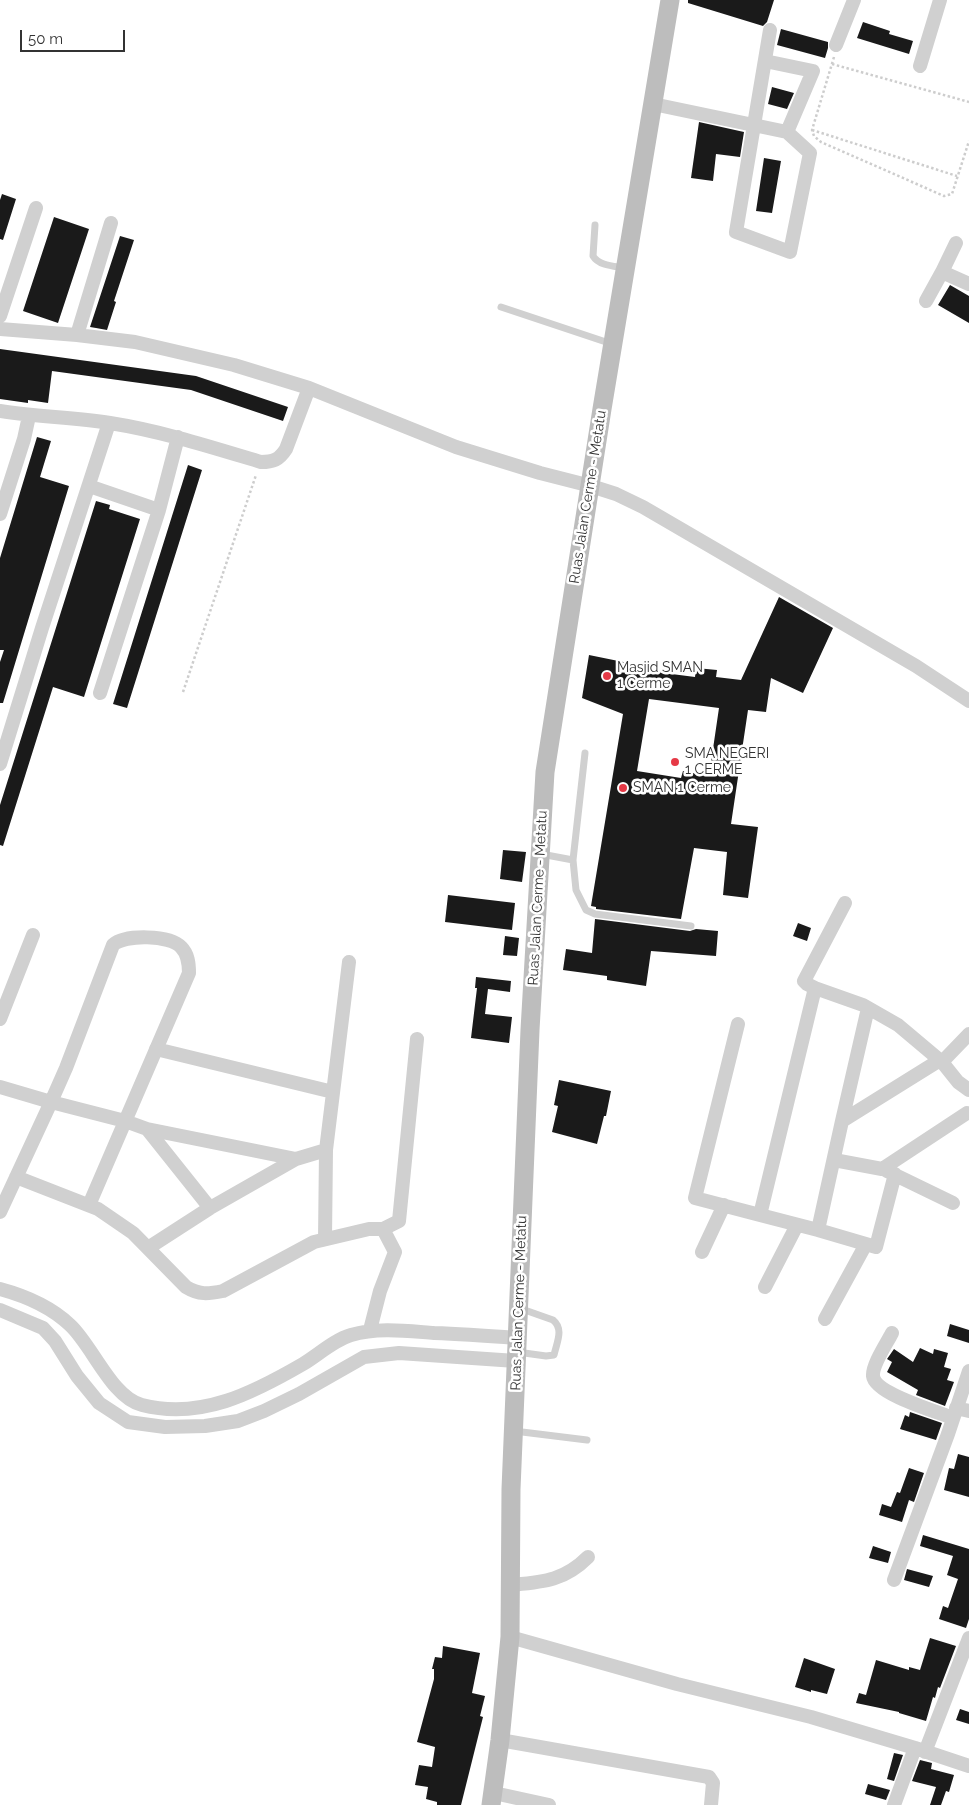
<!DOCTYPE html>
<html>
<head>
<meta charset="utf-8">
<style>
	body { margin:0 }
	#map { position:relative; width:969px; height:1805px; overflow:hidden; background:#fff; font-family:Raleway,sans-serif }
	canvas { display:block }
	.scale { position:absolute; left:20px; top:30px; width:105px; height:22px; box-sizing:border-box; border:2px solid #333; border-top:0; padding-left:6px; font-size:15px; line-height:18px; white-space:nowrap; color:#333; -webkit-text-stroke:4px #fff; paint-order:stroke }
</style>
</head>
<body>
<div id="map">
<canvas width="969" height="1805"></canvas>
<div class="scale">50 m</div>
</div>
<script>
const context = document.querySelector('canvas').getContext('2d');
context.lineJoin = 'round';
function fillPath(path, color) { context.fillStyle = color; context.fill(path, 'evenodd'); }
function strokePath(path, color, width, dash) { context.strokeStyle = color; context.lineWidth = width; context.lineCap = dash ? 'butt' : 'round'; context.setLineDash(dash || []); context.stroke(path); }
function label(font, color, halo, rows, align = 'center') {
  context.font = font + ' Raleway,sans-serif'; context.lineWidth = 5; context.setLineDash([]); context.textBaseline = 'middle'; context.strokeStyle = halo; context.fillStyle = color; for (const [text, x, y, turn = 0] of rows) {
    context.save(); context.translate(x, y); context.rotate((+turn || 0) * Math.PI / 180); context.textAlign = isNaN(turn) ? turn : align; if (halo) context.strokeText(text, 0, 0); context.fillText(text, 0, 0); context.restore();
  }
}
fillPath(new Path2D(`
	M688 0H774L767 22 763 26 688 3Z
	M863 22 890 31 889 34 913 41 909 54 857 38Z
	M781 29 828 42V48L825 58 777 45Z
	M772 87 794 93 787 109 768 104Z
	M699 122 744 132 740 157 716 154 713 181 691 178Z
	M764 158 781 161 772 213 756 211Z
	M2 194 16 199 3 240 0 239V200Z
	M54 217 89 229 58 323 23 311Z
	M120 236 134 240 114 301 116 302 107 330 96 328 90 327Z
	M950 285 969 296V323L938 305Z
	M0 349 196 376 288 407 283 421 191 390 52 371 48 403 28 400V403L0 399Z
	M37 437 51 441 40 477 69 486 3 703H0V662L4 650H0V558Z
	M188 465 202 470 127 708 113 704Z
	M96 501 110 505 109 509 140 519 84 697 53 687 3 846 0 845V805Z
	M779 597 833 628 803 693 771 678 766 712 748 710 731 824 758 827 748 898 723 895 727 852 694 848 681 919 596 909V907L591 906 623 714 582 698 589 655 643 666 656 672 695 677 696 668 717 670 716 677 741 680ZM649 699 719 708 709 776 683 771 681 778 637 771Z
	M503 850 526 852 522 882 500 879Z
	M448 895 515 903 512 930 445 922Z
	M595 919 690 931 696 929 718 931 716 956 651 951 646 986 607 980V976L563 970 566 949 592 953Z
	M798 923 811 928 807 941 793 936Z
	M505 936 519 938 517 956 503 955Z
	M476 977 511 981 510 992 488 989 485 1014 512 1017 509 1043 471 1038 477 988H475Z
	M559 1080 611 1091 606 1116H604L597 1144 552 1132 558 1106 554 1105Z
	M950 1324 969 1330V1343L947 1336Z
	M920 1348 933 1354 934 1349 948 1353 944 1367 951 1369 947 1380 954 1382 945 1406 916 1395 918 1390 887 1372 892 1362 887 1359 894 1349 913 1362Z
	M910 1412 942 1423 936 1440 900 1429 905 1415 909 1417Z
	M958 1454 969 1457V1497L944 1490 949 1468 954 1469Z
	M909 1468 924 1473 914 1502 909 1500 902 1522 879 1515 882 1504 891 1507 897 1492 900 1493Z
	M923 1535 969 1549V1619L966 1628 939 1619 943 1606 948 1608 958 1579 947 1575 953 1556 920 1546Z
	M873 1546 891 1552 888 1563 869 1558Z
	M907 1569 933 1576 929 1587 904 1580Z
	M930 1638 956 1646 940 1688 938 1687 935 1698 933 1697 926 1721 899 1713V1712L856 1703 859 1693 866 1695 876 1660 909 1670V1667L920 1670Z
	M443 1646 480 1653 472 1693 485 1696 480 1716 483 1717 461 1805H437V1802L426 1799 428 1787 415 1785 419 1765 432 1767 435 1747 417 1742 434 1679V1669H432L435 1657 442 1658Z
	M804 1658 835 1669 827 1694 811 1690V1692L795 1687Z
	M960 1709 969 1712V1724L956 1720Z
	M894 1753 903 1755 894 1781 887 1779Z
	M920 1760 932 1763 931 1769 954 1775 949 1792 946 1791 941 1805H930L936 1787 912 1781Z
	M868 1784 890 1790 886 1800 865 1794Z`), '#1a1a1a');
strokePath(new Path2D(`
	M834 57 812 130 814 136 821 142 944 196 952 194 969 141
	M832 64 969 102
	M812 130 957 176
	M183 692 256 475`), '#cdcdcd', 2.5, [2.5, 2.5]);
strokePath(new Path2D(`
	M595 225 593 256C599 266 614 266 625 268
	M501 307 612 344
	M585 753 573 860 576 890 586 910 595 914 691 926
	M541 854 573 860
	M517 1352 546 1356 554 1355C557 1342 564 1329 553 1320L519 1308
	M514 1431 587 1440`), '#d0d0d0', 7);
strokePath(new Path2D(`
	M770 30 736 232 790 252 810 153 787 132
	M836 45 854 0
	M920 66 940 0
	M653 104 787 132 813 71 765 61
	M956 243 942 272 969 284
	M926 301 942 272
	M0 316 36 208
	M0 329 77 335 135 342 234 365 309 388 456 447 540 473 591 486 616 494 643 507 916 666 969 701
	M77 335 111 223
	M0 411C36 417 73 417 110 423 161 431 211 447 261 462 273 462 279 460 286 449L309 388
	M89 486 159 510
	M0 514 24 439 29 416
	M100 693 159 510 178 437
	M0 764 42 628 109 423
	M815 988 807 984 804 981 845 903
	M0 1019 33 935
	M738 1024 695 1198 760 1215
	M156 1049 333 1092
	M940 1060 842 1121 818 1230 760 1215 815 988 863 1005 898 1025 942 1062 958 1082 969 1090
	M942 1062 969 1034
	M0 1087 51 1102 0 1212
	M842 1121 868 1008
	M147 1129 210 1208
	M326 1150 349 962
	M834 1160 882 1169 967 1113
	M887 1171 953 1203
	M16 1177 98 1209 133 1233 186 1287C199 1295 208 1294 223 1291L314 1242 369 1229H383L395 1252 380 1291 370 1330
	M89 1205 189 973C189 963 188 954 181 947 170 935 125 934 113 945L66 1068 51 1102 125 1121 147 1129 296 1159 326 1150 325 1239
	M383 1229 399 1221 417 1039
	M818 1230 876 1247 895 1174
	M148 1248 210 1208 296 1159
	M702 1252 724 1205
	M765 1287 797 1225
	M0 1289C26 1296 50 1306 70 1325 92 1345 112 1398 142 1405 201 1420 253 1393 303 1364 318 1355 334 1340 351 1335 378 1327 407 1331 434 1333 462 1334 490 1336 517 1338
	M0 1310 43 1328 55 1341 77 1376 99 1403 128 1422 165 1427 205 1426 238 1421 264 1411 299 1394 364 1357 399 1353 516 1361
	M825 1319 866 1244
	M892 1333C887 1343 872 1365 873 1376 875 1394 938 1412 953 1418
	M956 1408 969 1411
	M894 1580 948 1434 969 1371
	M511 1585C543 1582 564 1581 588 1557
	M510 1637 677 1684 811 1717 915 1748 969 1766
	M500 1740 709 1777 713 1783 711 1805
	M925 1752 969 1638
	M494 1793 549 1805
	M894 1805 915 1748`), '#d0d0d0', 14);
strokePath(new Path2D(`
	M491 1805 500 1740 510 1637 511 1489 530 1030 545 772 602 409 670 0`), '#bdbdbd', 19);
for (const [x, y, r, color] of [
	[607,676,5,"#e63946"],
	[675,762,5,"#e63946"],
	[623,788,5,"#e63946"]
]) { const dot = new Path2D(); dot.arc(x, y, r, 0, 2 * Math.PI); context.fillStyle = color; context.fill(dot); strokePath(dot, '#fff', 2); }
label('14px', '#333', '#fff', [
	["Ruas Jalan Cerme - Metatu",588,497,-81],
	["Ruas Jalan Cerme - Metatu",538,898,-87],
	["Ruas Jalan Cerme - Metatu",519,1303,-88]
]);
label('14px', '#333', '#fff', [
	["Masjid SMAN",617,668],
	["1 Cerme",617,684],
	["SMA NEGERI",685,754],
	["1 CERME",685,770],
	["SMAN 1 Cerme",633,788]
], 'left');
</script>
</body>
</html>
